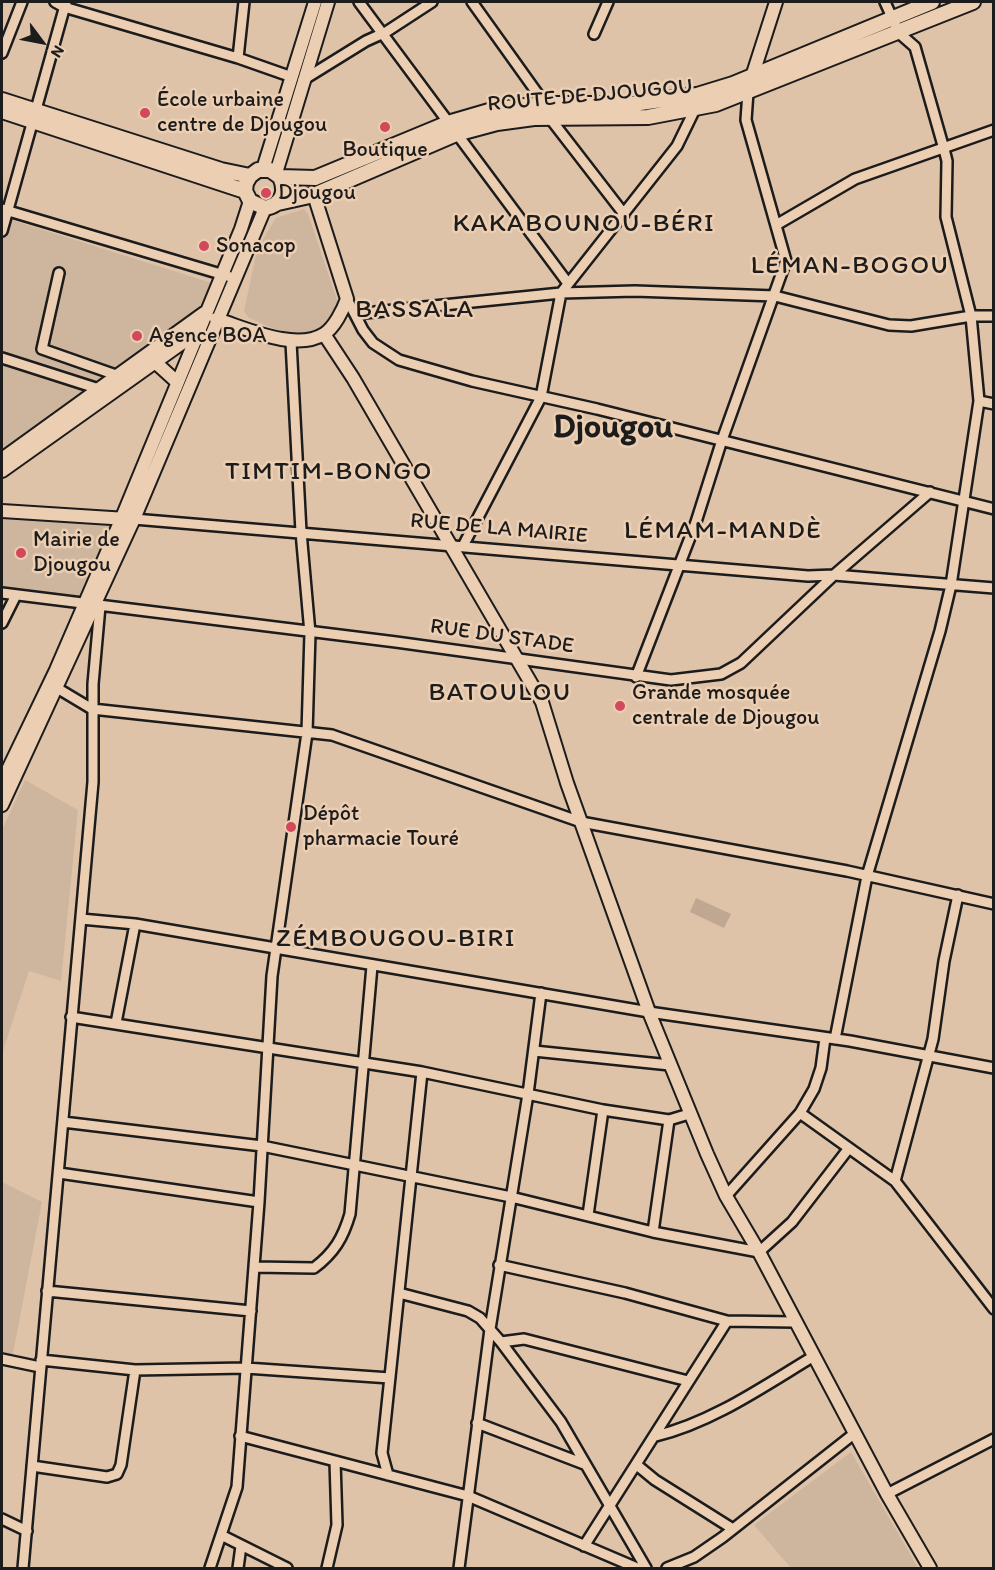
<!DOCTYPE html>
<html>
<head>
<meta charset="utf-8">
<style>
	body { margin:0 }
	#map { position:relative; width:995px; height:1570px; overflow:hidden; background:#dfc3a9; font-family:Itim,sans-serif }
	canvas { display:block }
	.frame { position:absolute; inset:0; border:3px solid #1c1c1c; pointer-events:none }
	.north { position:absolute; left:12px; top:12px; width:60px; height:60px; -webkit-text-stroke:4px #ecceb2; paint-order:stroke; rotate:122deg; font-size:16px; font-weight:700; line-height:24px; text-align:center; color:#1c1c1c }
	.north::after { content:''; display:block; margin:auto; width:21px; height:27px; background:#1c1c1c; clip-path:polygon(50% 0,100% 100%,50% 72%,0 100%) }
</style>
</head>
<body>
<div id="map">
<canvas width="995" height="1570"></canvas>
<div class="frame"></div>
<div class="north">N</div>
</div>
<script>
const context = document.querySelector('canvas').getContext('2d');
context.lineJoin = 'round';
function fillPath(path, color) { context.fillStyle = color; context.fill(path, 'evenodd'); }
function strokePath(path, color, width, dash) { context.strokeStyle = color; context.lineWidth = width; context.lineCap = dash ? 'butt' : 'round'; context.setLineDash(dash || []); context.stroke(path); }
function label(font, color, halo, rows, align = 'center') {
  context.font = font + ' Itim,sans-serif'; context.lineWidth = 5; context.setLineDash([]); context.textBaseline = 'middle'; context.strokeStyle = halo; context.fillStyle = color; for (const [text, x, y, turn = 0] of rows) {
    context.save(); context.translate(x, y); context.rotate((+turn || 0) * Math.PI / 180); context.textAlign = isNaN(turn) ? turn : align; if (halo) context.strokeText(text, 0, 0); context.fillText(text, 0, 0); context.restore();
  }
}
fillPath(new Path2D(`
	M304 209 308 214 339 306 323 328 304 333 286 334 249 318 244 311 256 255 266 234 276 218Z
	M2 217 215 284 205 308 2 457Z
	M2 512 111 525 84 597 2 588Z
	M25 780 78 810 61 981 29 971 2 1054V830Z
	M2 1182 42 1202 11 1364 2 1362Z
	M851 1452 918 1568H791L754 1525Z`), '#ceb59d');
fillPath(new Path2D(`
	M696 898 731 914 724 928 690 912Z`), '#bfa792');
const minor = new Path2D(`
	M55 2 64 7 238 58 292 77
	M359 2 567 282
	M472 2 545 104
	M594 34 608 2
	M2 53 22 2
	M238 58 244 2
	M303 80 366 41 386 32 432 2
	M549 117 624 214
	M2 209 234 278
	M776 225 855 179 994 130
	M2 231 66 2
	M59 273 42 349 116 375
	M347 299 363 330 373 343 399 360 472 381 597 409 994 509
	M355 314 561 293 635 291 775 296 889 325 911 326 971 316H994
	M2 358 102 390
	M979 401 994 404
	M134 519 808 576 834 575 994 588
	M463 546 541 397 561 293 677 146 697 105
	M2 593 396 642 671 680 721 674 741 663 834 575 930 492
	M2 623 16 595
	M636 677 696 522 722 440 786 261 746 120 748 92
	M52 685 92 709 332 735 581 822 847 871 994 904
	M81 919 135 924 649 1012 850 1041 994 1068
	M71 1017 422 1072 603 1110 669 1120 689 1114
	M116 1023 135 924
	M835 1039 867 876 940 631 951 585 979 401 971 316 946 217 947 161 944 149 915 47 899 33 885 2
	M534 1051 670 1065
	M800 1113 895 1181 994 1309
	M63 1122 262 1146 511 1197 653 1232 759 1252 792 1222 849 1148
	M59 1173 259 1202
	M895 1181 933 1039 944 961 958 895
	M726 1196 800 1113 814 1089 821 1068 825 1038
	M588 1215 603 1110
	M653 1232 669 1120
	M499 1265 625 1293 727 1321 795 1322
	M254 1267 314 1268C334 1253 343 1238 350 1214L372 966
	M47 1291 251 1311
	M399 1293 468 1311 480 1318 501 1342 561 1422 646 1568
	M501 1342 524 1339 688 1381
	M2 1359 40 1367
	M41 1360 135 1370 246 1368 390 1378
	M477 1423 584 1464
	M240 1436 468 1496 637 1568
	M656 1436C713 1422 764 1386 814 1356
	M32 1466 107 1477 117 1474 121 1465 135 1370
	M638 1466 655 1480 733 1529
	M388 1475 382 1453 422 1072
	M887 1494 994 1439
	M2 1519 27 1531
	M223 1536 287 1568
	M584 1546 727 1321
	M23 1568 93 782V684L100 606
	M210 1568 237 1487 259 1202 272 976 307 733 310 633 301 532 291 342
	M238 1568 241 1546
	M327 1568 337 1525 335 1461
	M459 1568 490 1329 528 1094 541 993
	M667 1568 694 1557 723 1537 855 1433`);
const major = new Path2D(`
	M750 83 776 2
	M263 169 315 2
	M276 173 328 2
	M216 319C246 328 295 352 324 334 334 328 343 310 347 299L314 195
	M324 334 353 378 542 702 567 783 649 1012 707 1154 726 1196 759 1252 887 1494 930 1568
	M155 362 177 382
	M2 459 204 313
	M2 471 196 333
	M2 511 127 519
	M2 782 56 670 121 520 241 229 250 201
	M2 805 134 519 265 208`);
const highway = new Path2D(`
	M2 100 221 170 250 176
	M2 111 245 191
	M280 177C287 192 282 205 265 208L250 201 245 191 246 183 250 176 258 170H270L280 177 315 178 448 123 496 109 545 104H633L697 95 733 84 932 2
	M278 203 314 195 456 134 497 123 534 118 648 117 716 104 973 2`);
strokePath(minor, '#1c1c1c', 14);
strokePath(major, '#1c1c1c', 16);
strokePath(highway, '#1c1c1c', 18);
strokePath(minor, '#ecceb2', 9);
strokePath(major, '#ecceb2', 12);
strokePath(highway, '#ecceb2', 14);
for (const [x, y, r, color] of [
	[145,113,6,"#d1495b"],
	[385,127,6,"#d1495b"],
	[266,193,6,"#d1495b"],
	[204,246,6,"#d1495b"],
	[137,336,6,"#d1495b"],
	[21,553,6,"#d1495b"],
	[620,706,6,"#d1495b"],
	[291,827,6,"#d1495b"]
]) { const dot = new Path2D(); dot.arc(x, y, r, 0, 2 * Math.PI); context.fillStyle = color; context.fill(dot); strokePath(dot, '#ecceb2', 2); }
label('22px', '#1c1c1c', '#ecceb2', [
	["ROUTE DE DJOUGOU",590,96,-5],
	["RUE DE LA MAIRIE",499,529,5],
	["RUE DU STADE",502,637,8]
]);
label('22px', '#1c1c1c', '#ecceb2', [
	["École urbaine",157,100],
	["centre de Djougou",157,125],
	["Boutique",385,150,"center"],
	["Djougou",278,193],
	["Sonacop",216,246],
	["Agence BOA",149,336],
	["Mairie de",33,540],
	["Djougou",33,565],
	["Grande mosquée",632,693],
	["centrale de Djougou",632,718],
	["Dépôt",303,814],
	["pharmacie Touré",303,839]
], 'left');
context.letterSpacing = '1.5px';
label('26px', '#1c1c1c', '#ecceb2', [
	["KAKABOUNOU-BÉRI",584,224],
	["LÉMAN-BOGOU",850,266],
	["BASSALA",415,310],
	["TIMTIM-BONGO",329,472],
	["LÉMAM-MANDÈ",723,531],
	["BATOULOU",500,693],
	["ZÉMBOUGOU-BIRI",396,939]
]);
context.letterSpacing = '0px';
label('bold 34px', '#1c1c1c', '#ecceb2', [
	["Djougou",613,428]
]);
</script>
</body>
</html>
